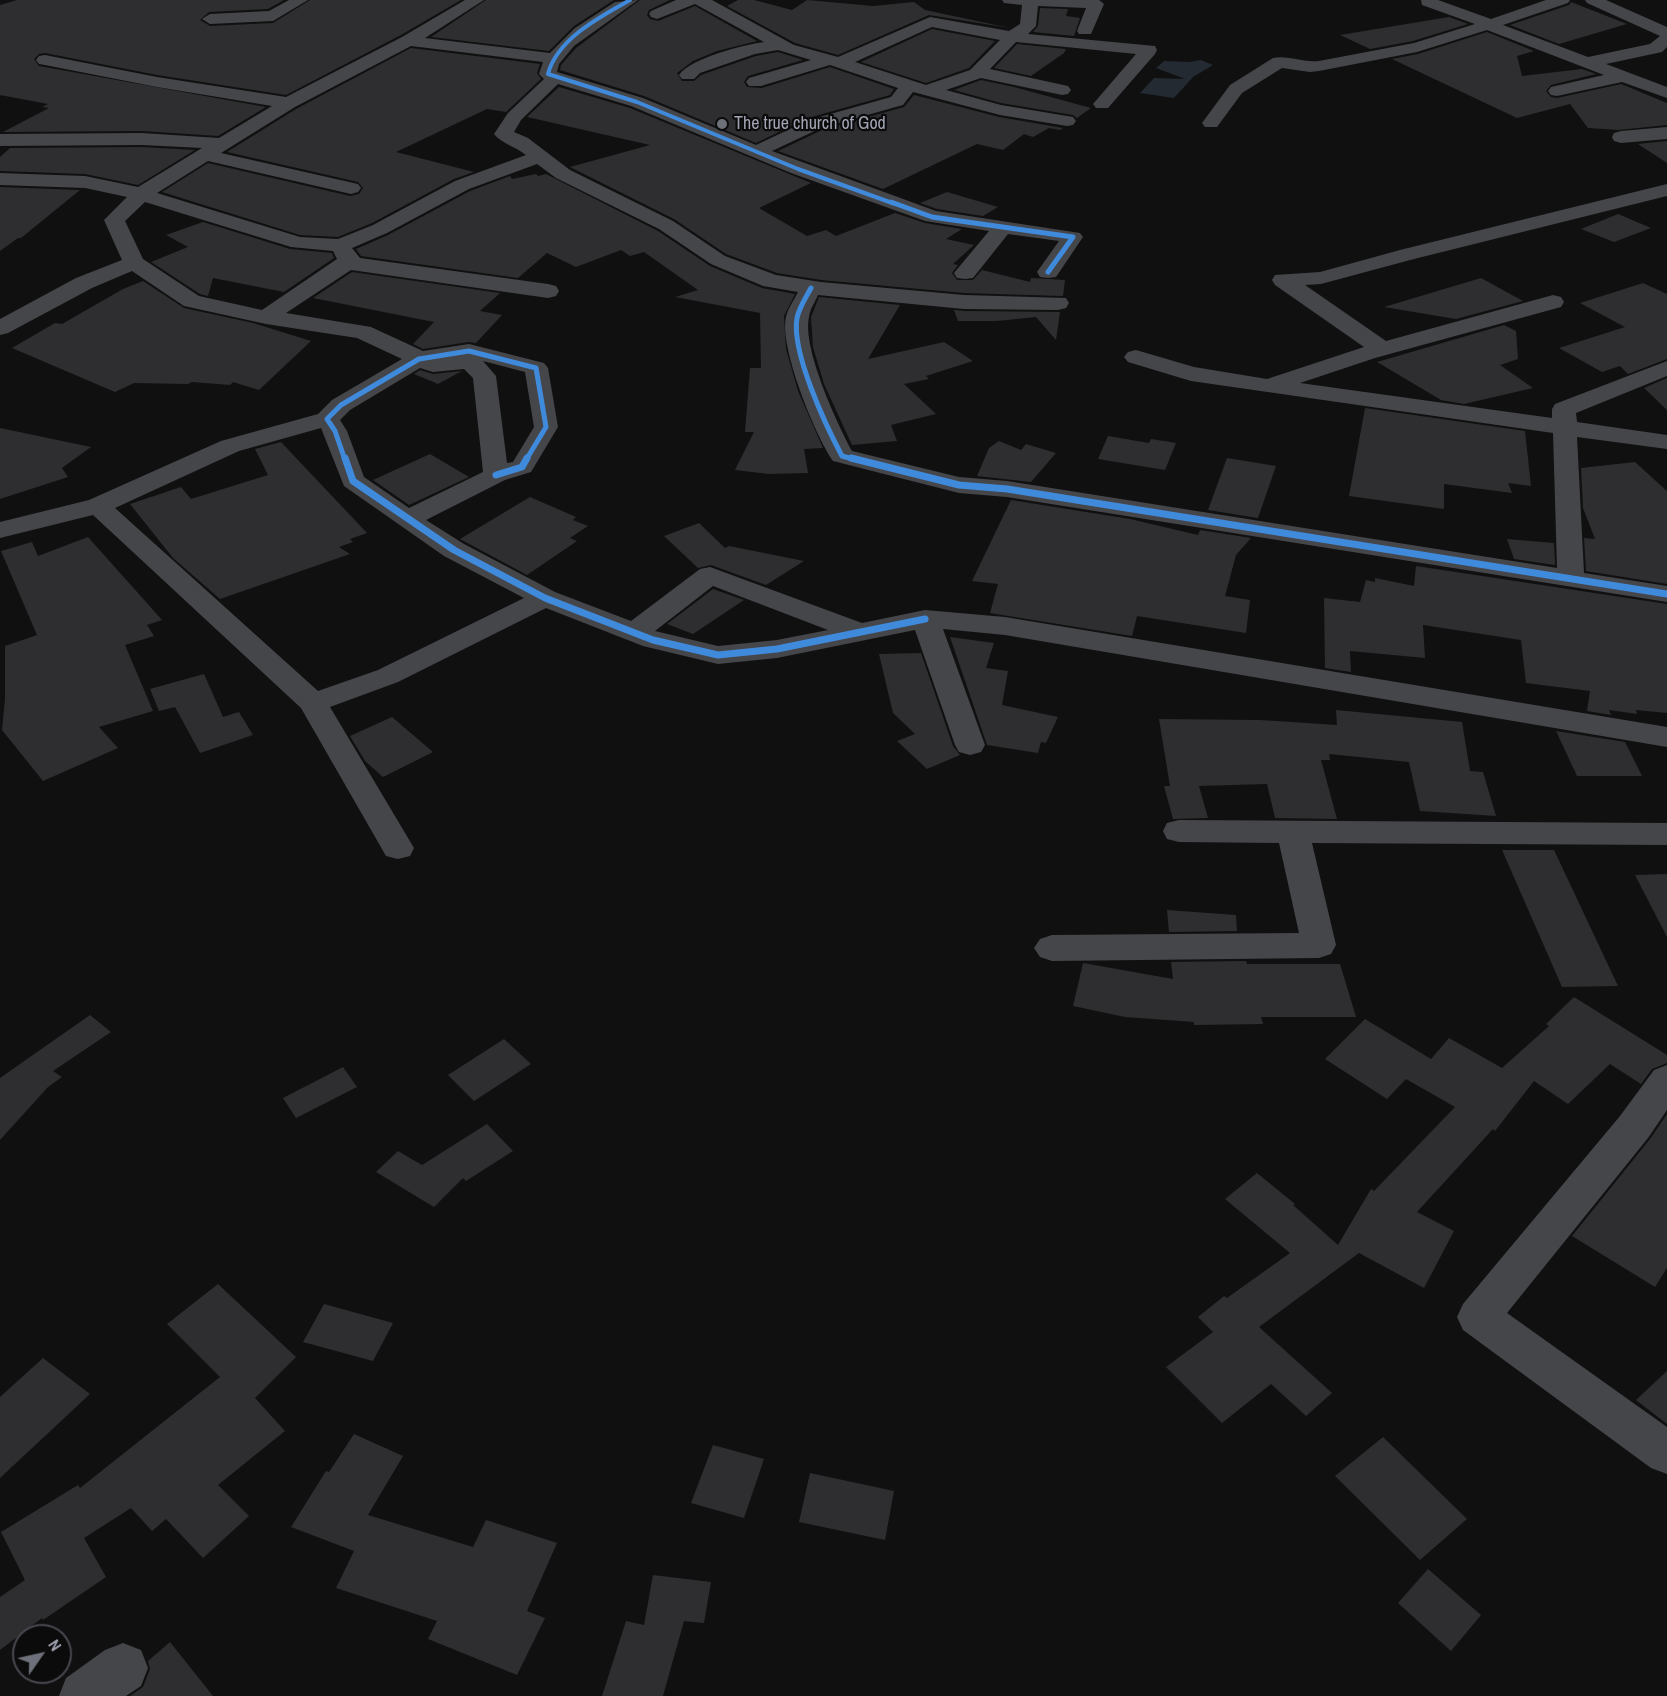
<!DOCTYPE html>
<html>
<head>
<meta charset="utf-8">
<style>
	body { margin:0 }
	#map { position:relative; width:1667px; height:1696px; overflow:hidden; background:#101011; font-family:"Archivo Narrow",sans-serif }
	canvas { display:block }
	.north { position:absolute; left:12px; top:1624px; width:60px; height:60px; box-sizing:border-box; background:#0b0b0c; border:2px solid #47484f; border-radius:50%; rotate:56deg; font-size:16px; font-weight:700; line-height:24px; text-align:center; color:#a1a4b3 }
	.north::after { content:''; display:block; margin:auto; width:21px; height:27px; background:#6e707a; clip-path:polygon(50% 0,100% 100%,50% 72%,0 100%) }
</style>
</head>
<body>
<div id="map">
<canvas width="1667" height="1696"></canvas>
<div class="north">N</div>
</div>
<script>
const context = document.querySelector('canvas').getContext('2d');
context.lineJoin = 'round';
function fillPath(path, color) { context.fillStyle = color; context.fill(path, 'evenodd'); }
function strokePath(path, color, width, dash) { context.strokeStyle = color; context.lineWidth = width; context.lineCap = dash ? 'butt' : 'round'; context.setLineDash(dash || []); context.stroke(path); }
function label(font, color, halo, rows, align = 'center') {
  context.font = font + ' "Archivo Narrow",sans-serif'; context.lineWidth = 4.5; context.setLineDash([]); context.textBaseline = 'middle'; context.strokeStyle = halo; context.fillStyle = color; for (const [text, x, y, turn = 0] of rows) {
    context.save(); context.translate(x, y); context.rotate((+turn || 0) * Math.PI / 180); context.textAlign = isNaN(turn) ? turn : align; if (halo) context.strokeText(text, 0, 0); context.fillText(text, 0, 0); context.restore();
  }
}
fillPath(new Path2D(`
	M1201 60 1213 65 1193 77 1174 98 1140 93 1154 78 1185 79 1156 68 1164 61 1189 62Z`), '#242a32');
fillPath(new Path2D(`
	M17 0H284L268 9 209 12 200 20 210 26 273 23 310 0H461L401 35 286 95 157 75 45 53 39 54 34 59 39 66 266 107 218 136 142 131 3 132 49 108 42 107 48 104 0 95V5Z
	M486 0H614L574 26 549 51 431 37Z
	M640 0H670L649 10 647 15 650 19 658 21 695 6 757 41 717 51 693 61 677 73 682 81H694L701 75 756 56 778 52 803 60 748 76 744 82 747 87 762 88 830 67 894 89 890 95 808 118 756 143 644 96 560 70 561 65 576 48Z
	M738 0H754L792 10 807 0 873 6 914 2 925 10 1010 28 929 15 838 55 795 43 727 6Z
	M1571 2 1627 24 1559 44 1510 25 1569 5Z
	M1040 8 1068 9 1066 16 1080 18 1074 36 1033 32 1038 26Z
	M1449 17 1468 24 1413 41 1370 49 1340 35Z
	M932 29 995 41 969 68 926 83 861 62Z
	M1487 32 1534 51 1517 56 1522 76 1582 69 1596 74 1551 85 1546 91 1551 97 1557 98 1621 84 1667 103V125L1618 130 1588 128 1570 104 1517 118 1392 59 1418 54Z
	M1017 44 1066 49 1064 53 1031 76 994 68Z
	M411 48 540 64 537 73 541 79 506 112 487 109 396 152 474 172 454 179 372 223 338 237 300 235 162 192 208 163 350 196 359 194 363 188 358 182 227 152 296 109Z
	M981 80 1014 87 1091 108 1077 118 1073 115 1001 103 954 90Z
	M559 87 630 108 811 183 759 208 807 236 826 230 836 236 895 213 925 223 962 229 946 239 974 245 953 264 958 265 952 273 957 280H973L982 270 1030 282 1031 278 1065 280 1063 296 964 293 821 280 777 273 726 254 674 219 570 167 650 145 527 117Z
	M914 95 999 117 1063 128 1060 130 1049 128 1033 137 1024 134 1003 150 977 144 883 189 778 151 822 130 904 107Z
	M1667 141V163L1638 144Z
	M142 147 195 150 138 185 85 174 0 171V157L10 148Z
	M536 174 538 176 546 174 658 231 710 266 762 288 795 294 784 316 786 349 798 391 823 448 804 449 808 473 769 474 735 470 754 432H745L750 368H761L760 313 675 297 698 290 644 252 630 256 621 250 576 267 547 253 518 278 361 256 356 249 388 235 470 191 510 176 512 179Z
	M0 187 80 190 21 238H18L0 251Z
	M947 192 998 207 983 216 937 209 920 203Z
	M1618 214 1651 228 1614 242 1581 229Z
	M203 222 290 249 332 253 334 258 284 292 213 278 208 296 200 294 151 262 188 247 166 235Z
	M352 272 500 293 480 311 502 315 476 343 469 342 423 349 413 344 434 322 313 298Z
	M1481 278 1523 301 1456 319 1384 307Z
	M143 281 184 308 253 323 311 341 259 390 233 382 230 385 192 382 188 384 134 383 115 392 12 348 55 323 62 324 123 289Z
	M1643 283 1667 294V359L1628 374 1620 366 1602 372 1559 348 1625 327 1580 303Z
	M819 297 900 305 868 359 944 342 973 361 926 376 929 379 904 384 936 414 891 425 897 441 852 445 824 384 813 347 811 317Z
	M954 310 964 311 1060 312 1056 340 1036 317 997 321H958Z
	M1504 325 1516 331 1518 359 1500 365 1533 388 1464 404 1441 400 1377 362Z
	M420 370 433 374 462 371 438 384 414 374Z
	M1667 378V410L1644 388Z
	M1365 408 1525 431 1531 486 1508 483 1512 493 1444 484V509L1349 496Z
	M0 428 91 447 62 468 68 477 0 499Z
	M1108 436 1149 443 1151 439 1176 443 1165 470 1098 459Z
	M999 441 1021 450 1026 444 1056 453 1031 482 977 476 989 448Z
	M281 442 367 533 350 539 353 542 339 547 350 554 220 599 173 558 130 504 181 487 191 499 268 475 255 449Z
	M430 454 469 477 409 505 373 480Z
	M1227 458 1276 466 1258 518 1208 510Z
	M1635 462 1667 491V584L1586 571 1584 538 1595 539 1583 508 1581 468Z
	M530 497 576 517 573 520 588 526 570 538 577 541 527 575 460 539Z
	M1011 500 1130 519 1198 535 1200 530 1251 538 1236 555 1225 596 1250 600 1246 633 1137 616 1132 636 990 613 998 584 972 581Z
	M699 523 725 548 729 546 804 561 766 585 711 565 698 568 664 536Z
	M88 537 162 620 147 625 154 636 125 645 153 711 99 727 118 748 43 781 2 730 5 699V646L37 635 1 551 32 542 38 556Z
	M1507 539 1554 543 1555 565 1514 559Z
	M1416 566 1667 604V713L1636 710 1637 714 1609 710 1611 715 1587 711 1590 691 1526 683 1521 640 1423 625 1425 658 1350 651 1351 672 1325 668 1324 598 1360 602 1366 580 1375 582V578L1414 586Z
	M713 589 744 600 693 634 667 624Z
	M950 637 994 643 986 668 1008 671 1002 705 1058 717 1046 743 1041 742 1038 753 987 745Z
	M921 653 953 746 960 755 927 769 897 741 915 734 893 713 879 654Z
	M204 674 223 717 239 712 253 735 200 753 175 707 159 711 150 689Z
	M1336 710 1462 722 1470 771 1483 772 1496 816 1420 811 1409 762 1329 754 1330 760H1321L1337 819 1275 818 1267 784 1199 786 1208 818 1173 819 1164 786H1170L1159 719 1260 720 1337 725Z
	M392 717 433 752 383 777 365 761 350 736Z
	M1556 731 1625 742 1642 776H1577Z
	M1502 850H1554L1618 986 1562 987Z
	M1667 874V937L1635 875Z
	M1167 910 1236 915 1237 931 1169 932Z
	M1246 961 1247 964H1340L1356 1017H1261L1263 1024 1194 1025V1022L1125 1017 1073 1006 1083 963 1173 979 1171 962Z
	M1574 997 1667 1055V1063L1652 1069 1641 1084 1610 1064 1568 1104 1534 1081 1495 1131 1493 1129 1417 1212 1454 1231 1424 1288 1359 1253 1259 1327 1332 1393 1306 1416 1271 1384 1222 1423 1166 1367 1213 1332 1198 1317 1224 1296 1227 1298 1290 1253 1225 1199 1257 1173 1295 1204 1293 1205 1338 1245 1371 1189 1374 1191 1455 1107 1406 1079 1387 1099 1325 1059 1365 1019 1431 1059 1449 1038 1502 1068 1549 1026 1546 1024Z
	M90 1015 111 1032 53 1071 62 1077 48 1087 0 1140V1078Z
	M504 1039 531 1064 474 1101 448 1075Z
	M343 1067 357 1087 296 1118 283 1098Z
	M1667 1114V1268L1655 1287 1572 1236 1650 1139Z
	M487 1124 513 1151 466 1181 463 1178 434 1207 376 1172 398 1151 422 1165Z
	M218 1284 296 1357 255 1398 285 1431 218 1485 249 1516 203 1558 166 1519 152 1531 131 1508 84 1538 106 1577 43 1620 42 1618 0 1650V1597L25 1580 1 1532 78 1485 80 1488 220 1377 167 1324Z
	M324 1304 393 1323 373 1361 303 1342Z
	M43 1358 90 1394 0 1478V1397Z
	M1667 1371V1424L1636 1400Z
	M354 1434 403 1456 368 1515 473 1547 486 1520 557 1543 527 1611 545 1618 517 1675 428 1639 437 1621 336 1588 354 1551 291 1527 326 1471 329 1472Z
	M1383 1437 1467 1519 1420 1560 1335 1476Z
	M713 1445 764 1459 744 1518 691 1503Z
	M810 1473 894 1491 885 1540 799 1522Z
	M1428 1569 1481 1615 1451 1651 1398 1603Z
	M653 1575 711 1582 704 1623 684 1621 663 1696H602L626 1621 644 1625Z
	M170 1642 213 1696H130L143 1687 150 1669 148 1661Z`), '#2e2e30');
fillPath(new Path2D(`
	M289 0H308L273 21 210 24 202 19 210 14 269 11Z
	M465 0H484L425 38 550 53 575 28 615 2 638 0 574 46 559 64 557 72 643 98 756 145 809 120 891 97 898 88 830 65 761 86H749L746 82 749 78 811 60 778 50 755 54 700 73 694 79H682L679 75C691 58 743 45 764 42L695 4 657 19 651 17 649 14 651 11 676 0H712L794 45 838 57 930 17 1009 31 1020 24 1022 5 1004 3 1002 0H1099L1104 4 1091 34H1079L1077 31 1086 8 1038 6 1036 26 1028 34 1155 46 1157 50 1155 54 1108 108H1096L1093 104 1136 54 1016 42 990 69 1068 86 1071 90 1068 94 1062 95 981 78 946 90 1001 105 1073 117 1076 121 1073 125 1067 126 1000 115 913 92 903 105 821 128 772 151 936 211 1080 233 1083 237 1056 277 1048 278 1040 277 1037 272 1059 241 1008 234 973 278 965 279 957 278 954 273 989 231 925 221 791 173 631 106 558 84 521 120 514 132 528 138 570 170 673 221 725 256 776 275 821 282 964 295 1066 298 1069 303 1066 308 1058 310 964 309 818 295C815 302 810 309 809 317 802 348 837 423 852 451L959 477 1007 481 1557 568 1553 433 1191 381 1128 362 1124 357 1128 352 1136 350 1194 367 1267 379 1364 347 1275 285 1272 280 1275 275 1320 272 1400 250 1667 184V196L1414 259 1321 284 1305 285 1386 341 1553 295 1561 297 1564 302 1561 307 1375 358 1300 383 1552 418V409L1555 404 1667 361V376L1576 413 1577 422 1667 435V449L1577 437 1584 573 1667 586V602L1007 497 959 493 833 461C815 435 779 347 786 317 788 308 794 300 798 292L763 286 711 264 659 229 556 178 537 164 469 189 387 233 352 248 360 258 548 284 556 286 559 291 556 296 548 298 351 270 286 313 371 327 423 351 469 344 544 363 548 368 558 427 531 472 505 480 426 520 464 544 555 592 631 621 700 569 710 567 862 623 925 610 1005 617 1667 727V747L1005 635 943 629 985 745 981 752 970 755 959 752 955 745 915 630 777 658 718 664 643 646 546 608 398 682 330 707 414 848 410 856 398 859 386 856 301 708 93 515 0 538V522L89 500 221 441 318 414 332 400 402 359 357 338 266 324 184 306 132 271 92 288 8 333 0 335V319L76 278 122 260 104 220 127 197 85 188 0 185V173L85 176 138 187 202 148 142 145 0 146V134L142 133 219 138 272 106 157 87 45 65 39 64 36 60 39 56 45 55 157 77 286 97 402 37ZM932 27 1000 40 970 70 926 85 855 62ZM411 46 543 62 539 74 544 79 508 113 494 134C501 143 516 147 526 155L455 181 373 225 338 239 300 237 157 193 208 161 351 194 358 192 361 188 358 184 221 153 295 107ZM145 202 291 247 333 251 337 259 262 310 199 296 143 259 125 221ZM483 361 525 372 534 427 513 462 507 463 496 376ZM420 368 433 372 464 369 473 378 483 472 409 508 364 477 347 431 340 420 350 410ZM321 428 344 486 444 556 524 598 378 670 318 691 115 508 239 451ZM713 586 828 630 777 640 718 646 655 631Z
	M1421 0H1438L1491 19 1546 0H1570L1568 3 1503 25 1588 57 1650 44 1660 36 1587 3 1585 0H1606L1667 27V47L1662 52 1606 64 1667 87V98L1622 82 1557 96 1551 95 1548 91 1551 87 1604 75 1487 30 1417 52 1319 71 1310 72 1282 68 1242 93 1217 127H1205L1202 123 1230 85 1273 58C1288 55 1304 63 1319 61L1414 43 1475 24 1422 5Z
	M1667 127V139L1621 143 1614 141 1612 137 1614 133 1621 131Z
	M1179 820 1667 823V845L1312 843 1336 945 1331 954 1319 958 1052 961 1040 957 1034 948 1040 939 1052 935 1299 933 1279 843 1179 842 1167 839 1163 831 1167 823Z
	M1667 1065V1110L1648 1138 1507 1313 1667 1427V1474L1651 1468 1463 1330 1457 1317 1463 1304 1620 1116 1654 1070Z
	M123 1643 141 1650 148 1668 141 1686 126 1696H59L66 1678 105 1650Z`), '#454649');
strokePath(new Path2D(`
	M630 0C601 16 557 39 548 74L637 102 798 169 895 204`), '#408adc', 4);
strokePath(new Path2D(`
	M891 202 932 217 1073 237 1048 272
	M811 288C806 297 799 308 797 318 791 352 826 426 842 456L857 460
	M345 460 335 431 327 419 341 405 419 359 469 351 536 368 546 427 526 460`), '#408adc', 5);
strokePath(new Path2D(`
	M345 458 353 481 454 550 545 598 653 640 718 655 777 649 925 619
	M851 458 959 485 1007 489 1667 594
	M496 475 522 467 527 458`), '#408adc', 7);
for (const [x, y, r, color] of [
	[722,124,6,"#6e707a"]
]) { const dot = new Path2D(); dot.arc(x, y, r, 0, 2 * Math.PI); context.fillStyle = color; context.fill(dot); strokePath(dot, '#0b0b0c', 2); }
label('18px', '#a1a4b3', '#0b0b0c', [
	["The true church of God",734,124]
], 'left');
</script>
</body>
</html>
